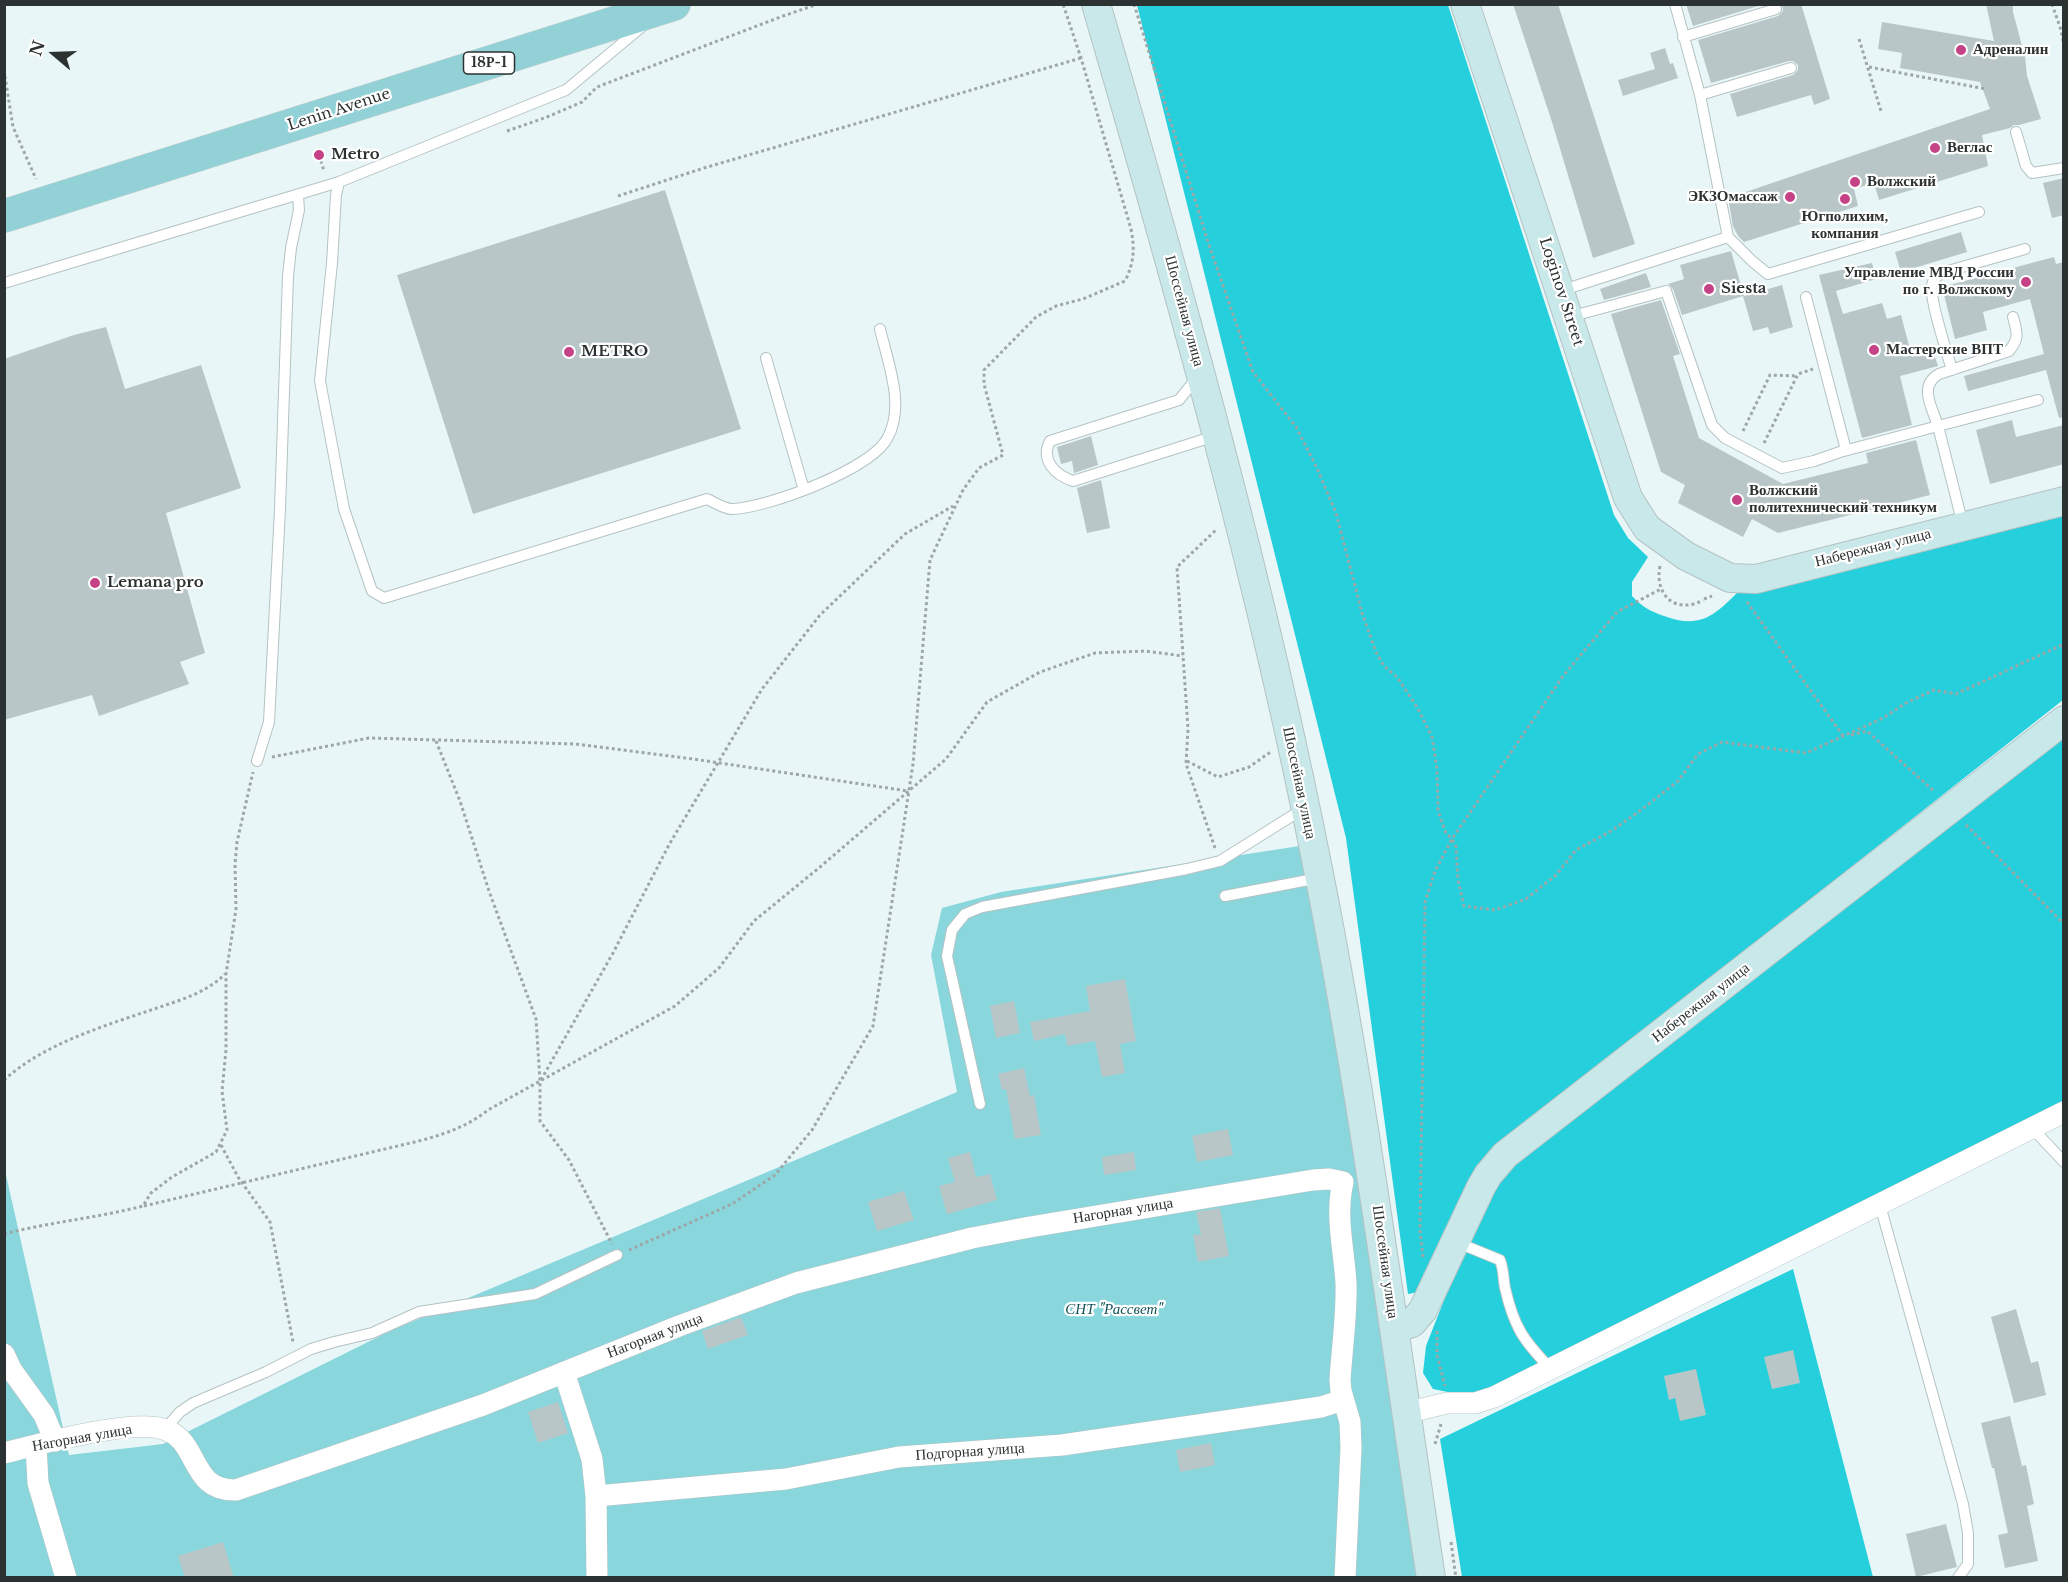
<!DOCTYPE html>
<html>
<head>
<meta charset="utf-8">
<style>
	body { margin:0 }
	#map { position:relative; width:2068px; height:1582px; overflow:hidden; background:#e8f6f7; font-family:"Libre Baskerville",serif }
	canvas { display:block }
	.frame { position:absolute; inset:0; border:6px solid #2c3232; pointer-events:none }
	.north { position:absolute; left:24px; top:24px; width:60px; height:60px; -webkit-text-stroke:4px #fff; paint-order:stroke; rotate:289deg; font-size:16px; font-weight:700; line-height:24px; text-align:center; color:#2c3232 }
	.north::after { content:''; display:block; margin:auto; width:21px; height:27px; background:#2c3232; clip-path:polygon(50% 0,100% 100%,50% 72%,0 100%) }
</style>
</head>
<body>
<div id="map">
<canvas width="2068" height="1582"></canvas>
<div class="frame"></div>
<div class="north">N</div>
</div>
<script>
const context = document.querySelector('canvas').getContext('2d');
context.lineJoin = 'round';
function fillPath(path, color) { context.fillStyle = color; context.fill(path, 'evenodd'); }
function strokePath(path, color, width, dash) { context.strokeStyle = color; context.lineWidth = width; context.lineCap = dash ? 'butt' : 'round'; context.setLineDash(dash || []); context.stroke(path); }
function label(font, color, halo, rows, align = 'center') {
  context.font = font + ' "Libre Baskerville",serif'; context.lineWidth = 4.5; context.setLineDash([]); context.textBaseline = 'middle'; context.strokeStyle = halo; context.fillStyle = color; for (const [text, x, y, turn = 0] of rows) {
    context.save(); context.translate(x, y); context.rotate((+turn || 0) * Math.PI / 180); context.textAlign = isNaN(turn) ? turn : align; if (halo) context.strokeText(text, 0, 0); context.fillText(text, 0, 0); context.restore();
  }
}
fillPath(new Path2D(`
	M1306 845 1427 1577H5L4 1166 69 1455 163 1444 390 1331 957 1092 931 955 942 908 1001 892Z`), '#89d7dd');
fillPath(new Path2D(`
	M1137 5H1448L1614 515 1628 538 1648 557 1632 582V596C1642 607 1650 611 1664 616 1702 630 1716 614 1742 588L2063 511V700L1495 1148 1425 1291 1408 1294 1346 838Z
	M2063 736V1104L1494 1386 1467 1396 1433 1389 1423 1373 1426 1346 1477 1216 1501 1173Z
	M1793 1269 1873 1577H1462L1440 1439Z`), '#25d0dc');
fillPath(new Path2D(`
	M1513 4H1558L1635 244 1593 258 1552 122Z
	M1686 4H1765L1693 26Z
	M1782 4H1801L1830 99 1814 105 1811 95 1737 117 1730 94 1793 75 1798 70V65L1793 61H1789L1711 83 1698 40 1778 16 1783 11Z
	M1986 4H2013V12L2022 46H2024L2027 76 2041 119 2019 125H2014L2010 128 1982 135 1988 166 1879 200 1874 183 1854 189 1858 206 1744 242 1738 236 1733 226 1728 198 1990 109 1980 82 1900 68 1902 53 1878 49 1882 22 1994 41Z
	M1665 48 1670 64 1673 63 1678 78 1623 96 1618 80 1655 69 1650 53Z
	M2064 178V215L2052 218 2043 183Z
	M665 190 741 429 473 514 397 275Z
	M1961 232 1967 252 1901 272 1895 252Z
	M1731 251 1744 296 1782 285 1793 327 1770 334 1768 327 1753 331 1743 296 1682 315 1673 289 1668 284 1684 279 1680 265Z
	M2054 257 2056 264 2064 262V417L2059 418 2046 370 1968 391 1964 376 2044 354 2030 299 1983 312 1987 330 1955 339 1942 287Z
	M1872 263 1876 279 1836 291 1843 314 1882 303 1887 319 1901 315 1912 357 1933 351 1938 366 1900 376 1912 425 1862 438 1819 275Z
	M1646 273 1651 287 1604 300 1600 289Z
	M1661 300 1680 354 1673 356 1699 438 1783 484 1868 463 1866 453 1916 440 1930 495 1778 533 1752 519 1743 537 1678 503 1685 485 1661 472 1611 314Z
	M106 327 125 389 201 365 241 488 166 513 205 653 180 662 189 684 99 716 92 695 4 720V359L74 335Z
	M2012 420 2016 437 2064 425V464L1990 484 1976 430Z
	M1091 436 1098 465 1074 473 1072 461 1061 464 1057 447Z
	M1101 480 1110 528 1087 533 1077 488Z
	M1125 979 1136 1041 1120 1044 1125 1073 1102 1077 1095 1041 1067 1046 1065 1034 1034 1041 1030 1022 1090 1011 1086 986Z
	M1014 1001 1020 1033 996 1038 990 1006Z
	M1024 1068 1030 1096 1034 1095 1041 1135 1015 1139 1006 1089 1002 1090 998 1074Z
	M1228 1129 1233 1155 1197 1162 1192 1136Z
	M970 1152 976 1177 990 1174 997 1200 947 1214 939 1186 955 1182 948 1158Z
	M1134 1152 1136 1170 1104 1175 1102 1157Z
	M904 1191 914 1220 877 1231 868 1202Z
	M1220 1208 1229 1256 1198 1262 1193 1235 1201 1234 1196 1212Z
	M2016 1309 2031 1363 2038 1361 2046 1395 2014 1403 1991 1317Z
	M741 1317 748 1335 708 1349 702 1331Z
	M1793 1350 1800 1383 1772 1389 1764 1357Z
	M1696 1369 1706 1415 1680 1421 1675 1398 1669 1400 1664 1376Z
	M558 1402 568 1433 538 1443 528 1412Z
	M2010 1416 2022 1466 2026 1465 2034 1504 2027 1506 2038 1561 2005 1568 1998 1535 2008 1533 1994 1468H1992L1981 1423Z
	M1211 1443 1215 1465 1180 1472 1176 1450Z
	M1946 1524 1957 1567 1916 1577 1906 1534Z
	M223 1542 234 1578H185L178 1556Z`), '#b9c6c7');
const lane = new Path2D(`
	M1675 4 1700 95 1728 237 1752 261 1768 274 1979 212
	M1683 37 1776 9
	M1700 95 1791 68
	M2016 132 2026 166 2032 173 2064 168
	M339 182 336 195 332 263 320 381 344 509 372 591 384 598 707 499C714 502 724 509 732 509 767 508 873 469 888 437 905 405 888 363 880 329
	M4 283 339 182 566 90 644 25
	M1560 291 1728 237
	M1806 297 1846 450
	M1569 317 1666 291 1712 425 1725 438 1782 468 1814 461 1840 452 1938 426 1963 525
	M2013 317C2017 332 2020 338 2009 351L1939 374C1918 386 1932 407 1938 426L2038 400
	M766 358 804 490
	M1952 370C1947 353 1929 298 1932 285 1933 279 1937 277 1941 273L2025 249
	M1196 375 1191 385 1179 400 1050 441C1040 460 1055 475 1073 481L1215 436
	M257 761 269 722 280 509 288 276 291 248 299 210 298 196
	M1225 896 1319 878
	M980 1104 947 956 952 930 965 914 982 907 1187 869 1220 861 1303 809
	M2032 1128 2064 1162
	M1880 1205 1963 1504 1968 1533V1564L1958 1578
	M1456 1242 1500 1260C1504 1270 1503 1278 1505 1288 1514 1327 1523 1340 1550 1368
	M165 1429 180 1412 193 1403 266 1372 311 1349 334 1342 372 1333 419 1312 535 1294 617 1255`);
const street = new Path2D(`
	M1343 1182C1335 1216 1344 1249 1346 1283 1347 1315 1342 1348 1340 1380L1341 1391 1350 1422 1351 1448 1345 1578
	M4 1354 11 1369 44 1415 55 1441
	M564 1372 592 1459 596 1496 597 1578
	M1405 1413 1447 1403H1475L1494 1397 2064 1112
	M36 1445 38 1483 66 1578
	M4 1453C40 1444 131 1419 163 1429 201 1440 188 1491 236 1490L483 1405 679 1326 796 1283 972 1238 1030 1227 1313 1180 1329 1179 1343 1182
	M596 1496 786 1479 899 1457 1062 1445 1321 1407 1343 1400`);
const secondary = new Path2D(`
	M1096 4C1180 292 1261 580 1319 874 1365 1107 1395 1343 1431 1578
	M1465 4 1628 498 1647 528 1686 556 1730 578 1756 579 2064 501
	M1394 1329 1412 1323 1423 1310 1481 1187 1488 1175 1505 1155 2064 720`);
const primary = new Path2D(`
	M4 216 674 4`);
strokePath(lane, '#b5c2c3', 12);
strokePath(street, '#b5c2c3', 22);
strokePath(secondary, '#b5c2c3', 30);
strokePath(primary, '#d1d2d2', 34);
strokePath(new Path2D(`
	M1134 4 1209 245 1253 372 1296 427 1316 466 1336 513 1362 613 1376 652 1384 666 1397 677 1417 707 1432 737 1437 769 1438 811 1446 833 1452 839 1456 847 1458 880 1464 906 1495 910 1526 899 1556 875 1576 850 1611 831 1641 810 1678 781 1698 754 1722 742 1806 753 1883 718 1906 703 1934 690 1956 694 2064 644
	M2052 4 2061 30 2064 46
	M1859 39 1881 111
	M1869 67 1986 89
	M4 70 13 127 36 179
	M507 131 547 117 582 102 597 87 783 16 818 4
	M319 155 324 171
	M618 196 704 168 1081 58
	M1743 431 1770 375 1797 376
	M1764 443 1798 374 1813 369
	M1660 566C1654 595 1676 615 1703 600
	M1704 599 1712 596
	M1747 602 1844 737
	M1851 735 1867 731 1935 792
	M436 741 460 801 489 891 536 1019 540 1081V1121L569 1160 612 1244
	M272 757 369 738 576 744 693 759 908 791
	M1187 761 1218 777 1249 767 1272 751
	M1966 825 2064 924
	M1215 848 1186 764 1188 729 1177 567 1217 529
	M4 1080C44 1044 101 1027 151 1010 177 1001 205 994 225 974
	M541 1080 613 953 670 843 762 689 820 615 905 534 953 506
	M221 1145 238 1177 270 1222 293 1342
	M144 1206 423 1140C447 1133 468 1126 488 1110L675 1006 719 968 754 921 820 867 946 759 987 702 1040 672 1095 653 1145 651 1183 656
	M4 1234C50 1222 97 1218 143 1206L151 1193 172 1177 216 1152 227 1130 222 1091 226 1050V974L236 909 235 864 237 842 253 772
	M629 1250 732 1204 775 1175 812 1130 873 1026 913 764 930 560 963 490 979 468 1003 455 984 384V370L1036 317 1056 306 1083 299 1125 281C1134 263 1135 249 1131 229L1081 58 1063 4
	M1423 1257 1420 1230 1425 902 1435 871 1452 839 1563 676 1617 612 1661 589
	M1437 1331V1355L1445 1386
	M1435 1444 1441 1424
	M1451 1542 1456 1578`), '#9da7a8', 3, [3, 3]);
strokePath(lane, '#fff', 10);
strokePath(street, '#fff', 21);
strokePath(secondary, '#c8e8ea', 28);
strokePath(primary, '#92d1d6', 33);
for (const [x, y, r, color] of [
	[1961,50,6,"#c64286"],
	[1935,148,6,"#c64286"],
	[319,155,6,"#c64286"],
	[1855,182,6,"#c64286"],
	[1790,197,6,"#c64286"],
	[1845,199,6,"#c64286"],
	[2026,282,6,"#c64286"],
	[1709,289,6,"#c64286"],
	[1874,350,6,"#c64286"],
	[569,352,6,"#c64286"],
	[1737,500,6,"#c64286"],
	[95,583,6,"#c64286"]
]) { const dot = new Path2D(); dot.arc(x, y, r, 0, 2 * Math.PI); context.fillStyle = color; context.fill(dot); strokePath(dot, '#fff', 2); }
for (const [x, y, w] of [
	[489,63,51]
]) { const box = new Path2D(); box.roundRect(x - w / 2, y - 11, w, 22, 4.5); context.fillStyle = '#fff'; context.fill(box); strokePath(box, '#2c3232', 1.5); }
label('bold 14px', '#2c3232', null, [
	["18Р-1",489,63]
]);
label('bold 15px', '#2c3232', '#fff', [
	["Адреналин",1973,50],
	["Веглас",1947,148],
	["Metro",331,155],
	["Волжский",1867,182],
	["ЭКЗОмассаж",1778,197,"right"],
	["Югполихим,",1845,217,"center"],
	["компания",1845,234,"center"],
	["Управление МВД России",2014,273,"right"],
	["по г. Волжскому",2014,290,"right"],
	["Siesta",1721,289],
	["Мастерские ВПТ",1886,350],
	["METRO",581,352],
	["Волжский",1749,491],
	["политехнический техникум",1749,508],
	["Lemana pro",107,583]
], 'left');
label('15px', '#2c3232', '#fff', [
	["Lenin Avenue",339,110,-18],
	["Loginov Street",1561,292,72],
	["Шоссейная улица",1184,311,75],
	["Набережная улица",1873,548,-14],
	["Шоссейная улица",1299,783,78],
	["Набережная улица",1701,1003,-38],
	["Нагорная улица",1123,1211,-9],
	["Шоссейная улица",1385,1262,82],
	["Нагорная улица",655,1336,-21],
	["Нагорная улица",82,1438,-10],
	["Подгорная улица",970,1452,-4]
]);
label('italic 15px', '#115358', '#fff', [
	["СНТ \"Рассвет\"",1114,1310]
]);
</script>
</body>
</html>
